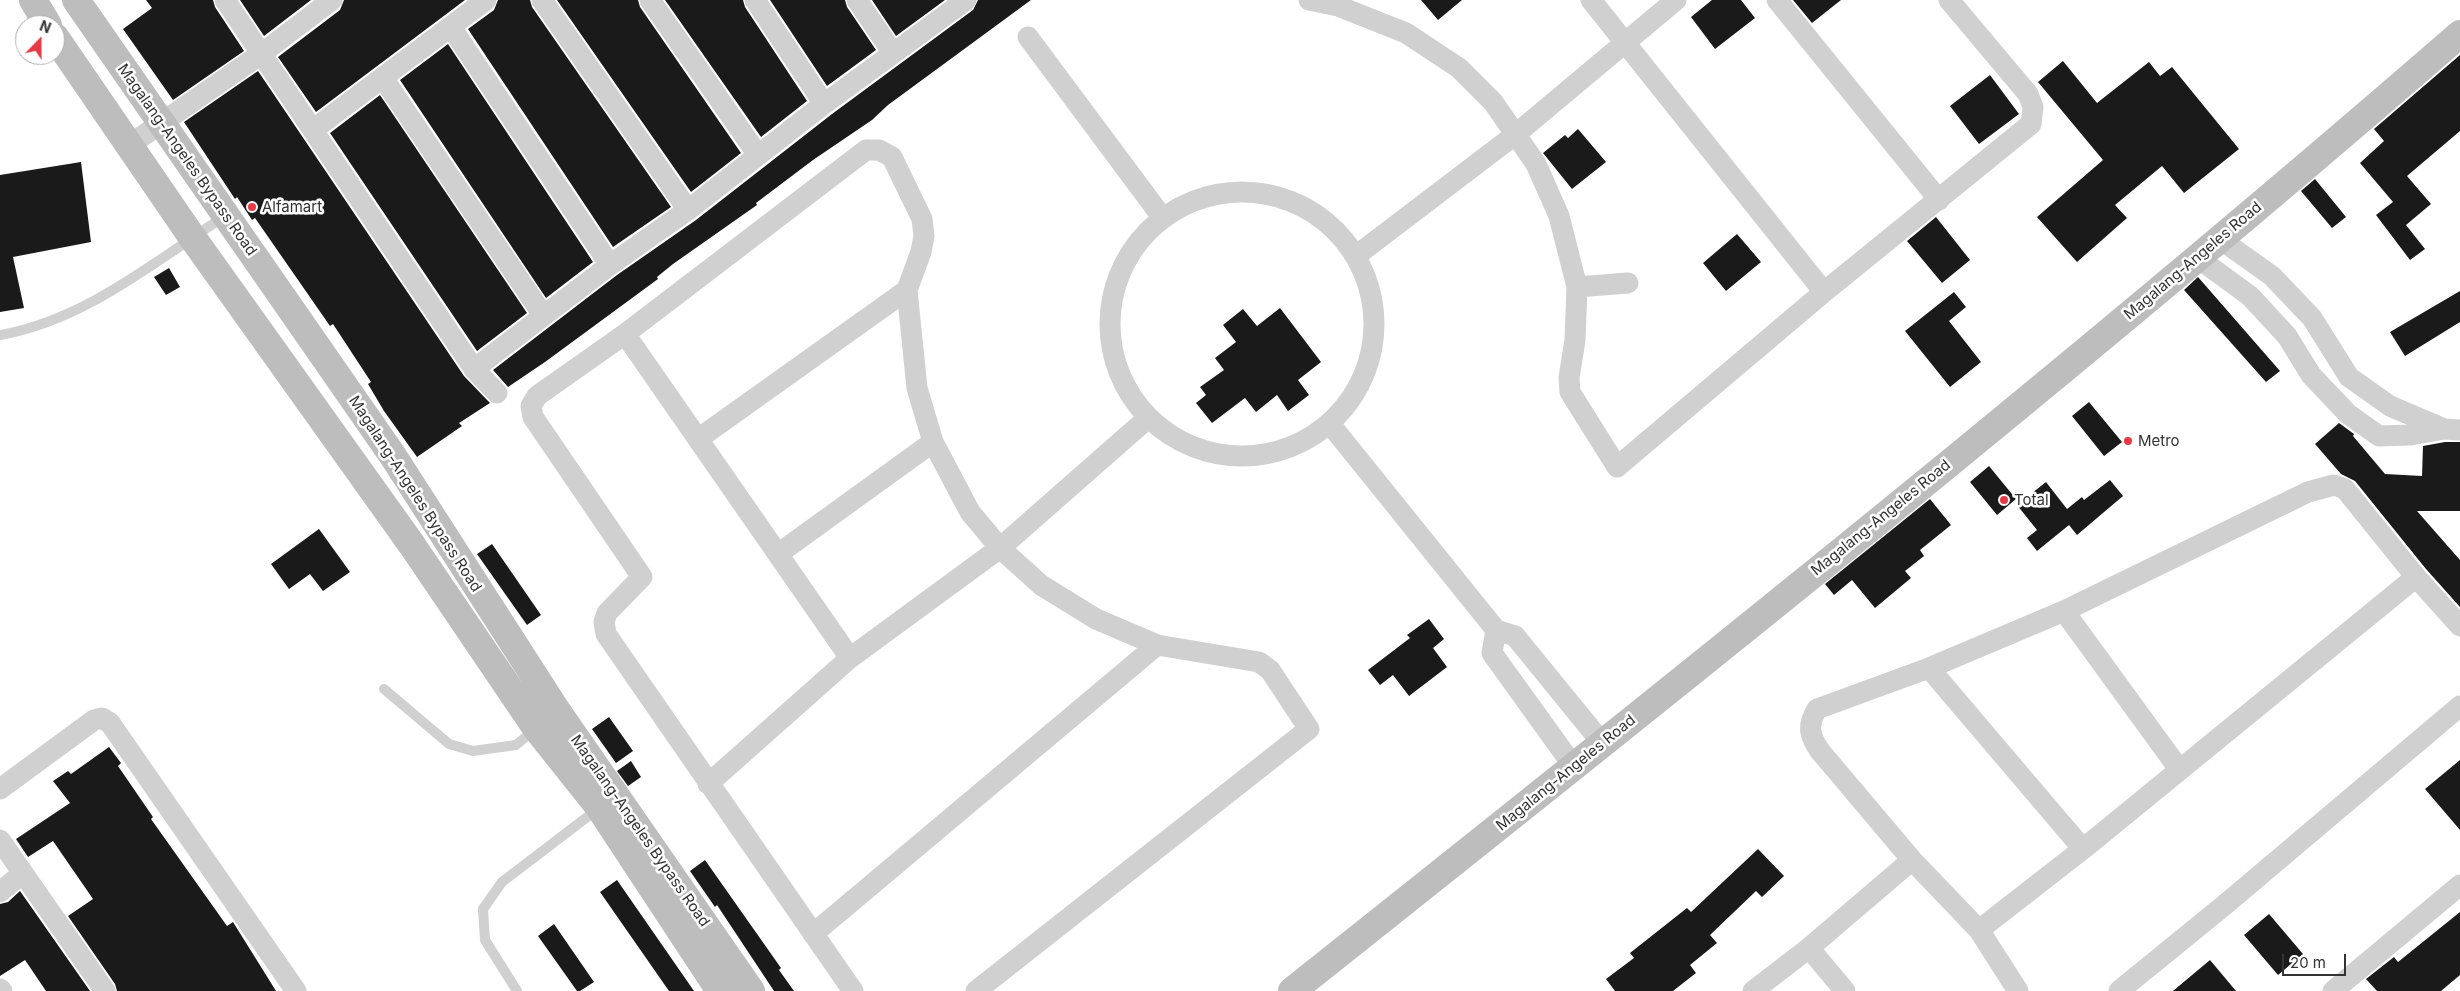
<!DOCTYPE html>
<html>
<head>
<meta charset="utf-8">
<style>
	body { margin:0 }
	#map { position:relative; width:2460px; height:991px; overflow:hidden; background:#fff; font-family:Inter,sans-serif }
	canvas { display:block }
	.north { position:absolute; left:15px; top:15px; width:50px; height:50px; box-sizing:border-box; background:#fff; border:1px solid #adadad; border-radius:50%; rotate:22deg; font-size:14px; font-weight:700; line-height:20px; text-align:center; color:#333 }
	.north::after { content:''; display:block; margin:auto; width:18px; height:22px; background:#e63946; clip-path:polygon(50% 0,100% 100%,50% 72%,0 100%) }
	.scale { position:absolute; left:2282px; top:954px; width:64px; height:22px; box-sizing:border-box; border:2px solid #333; border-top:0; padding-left:6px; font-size:15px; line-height:18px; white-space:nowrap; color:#333; -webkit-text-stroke:4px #fff; paint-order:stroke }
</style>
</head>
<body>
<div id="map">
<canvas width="2460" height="991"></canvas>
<div class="north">N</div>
<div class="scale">20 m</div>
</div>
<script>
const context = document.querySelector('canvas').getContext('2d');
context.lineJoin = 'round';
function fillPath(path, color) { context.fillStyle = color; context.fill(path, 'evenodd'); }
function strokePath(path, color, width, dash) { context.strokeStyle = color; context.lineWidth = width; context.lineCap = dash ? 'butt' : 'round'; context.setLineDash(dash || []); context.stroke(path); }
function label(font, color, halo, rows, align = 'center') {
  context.font = font + ' Inter,sans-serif'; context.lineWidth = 5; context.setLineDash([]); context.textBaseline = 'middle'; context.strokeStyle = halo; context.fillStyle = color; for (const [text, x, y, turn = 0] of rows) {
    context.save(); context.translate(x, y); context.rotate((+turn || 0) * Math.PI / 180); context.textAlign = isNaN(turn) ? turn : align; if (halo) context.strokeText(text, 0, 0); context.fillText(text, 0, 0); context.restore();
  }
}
fillPath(new Path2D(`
	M146 0H213L215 7 244 51 173 100 123 29 152 8Z
	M240 0H311L264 36Z
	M344 0H465L316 112 278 57 340 10Z
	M498 0H530L532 7 671 207 613 247 468 29 494 10Z
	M557 0H638L640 7 741 153 691 192Z
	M665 0H743L745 7 807 101 761 137Z
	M770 0H845L847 7 876 50 827 86Z
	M872 0H945L896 36Z
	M978 0H1031L888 105 872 120 813 160 756 203 757 205 673 264 657 277 658 279 545 362 508 387 493 370 617 275 696 220 832 114 973 10Z
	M1421 0H1462L1438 20Z
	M1712 0H1741L1755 18 1715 49 1691 17Z
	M1793 0H1841L1812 23Z
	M448 44 593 262 546 298 400 80Z
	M2460 55V131L2407 176 2431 204 2406 225 2425 249 2410 260 2376 215 2393 202 2360 163 2384 141 2374 129Z
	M2063 61 2097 103 2149 62 2160 76 2172 67 2239 149 2184 193 2162 166 2115 205 2127 218 2077 262 2037 217 2103 160 2038 82Z
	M258 71 464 376 490 403 459 423 462 426 417 457 384 411 368 384 371 382 333 324 330 326 255 218 252 220 237 197 235 199 184 122Z
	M1990 75 2019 114 1979 144 1950 106Z
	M380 95 527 313 477 351 330 133Z
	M1578 129 1606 162 1572 189 1543 153 1565 135 1568 138Z
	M81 162 91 242 13 257 24 308 0 312V175Z
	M2315 179 2346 217 2332 228 2301 191Z
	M1936 217 1970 260 1942 283 1907 241Z
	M1737 234 1761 262 1726 291 1703 263Z
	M169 268 180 287 166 295 154 277Z
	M2198 277 2280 371 2266 382 2184 290Z
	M2460 291V322L2405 356 2390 332Z
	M1954 292 1966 307 1949 321 1981 362 1950 387 1905 331Z
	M1280 308 1321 362 1298 380 1309 395 1288 411 1277 395 1256 412 1245 398 1212 423 1196 403 1206 395 1200 387 1224 370 1215 358 1236 342 1223 325 1243 309 1257 326Z
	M2089 402 2122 442 2104 456 2072 416Z
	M2339 423 2354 434 2353 436 2385 474 2422 476 2423 446 2445 442H2460V511H2417L2460 560V607L2426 569 2355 481 2341 474 2315 444Z
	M1989 466 2016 499 1997 515 1970 482Z
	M2110 480 2123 496 2077 535 2069 525 2037 551 2027 538 2037 530 2017 505 2046 482 2067 509 2082 497 2084 500Z
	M1930 499 1951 525 1920 550 1924 556 1905 571 1911 578 1875 608 1852 580 1834 595 1825 584Z
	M319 529 350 572 323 591 310 574 289 589 271 564Z
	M492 544 541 615 527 625 477 554Z
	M1429 619 1444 639 1433 648 1447 667 1409 696 1393 675 1380 685 1368 670 1410 638 1407 635Z
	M609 717 633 751 616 763 592 729Z
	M109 747 121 763 118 766 153 817 151 819 227 926 233 922 276 991H117L115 984 68 916 93 899 53 841 28 857 16 839 70 803 53 781 68 771 71 774Z
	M2460 760V830L2425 789Z
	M631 761 641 777 628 786 617 771Z
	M1758 849 1784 876 1762 897 1756 891 1710 935 1717 943 1690 965 1696 973 1673 991H1615L1606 979 1634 958 1630 953 1687 908 1691 912Z
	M705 860 781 968 779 970 794 991H774L717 905 715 907 690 871Z
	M617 880 694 991H669L600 892Z
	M20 891 90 991H46L25 960 0 976V904L8 902Z
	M2460 912V975L2441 991H2377L2366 979 2394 957 2398 962Z
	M2269 914 2303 954 2278 975 2244 935Z
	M554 924 594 982 580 991H577L538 936Z
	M2210 960 2236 991H2173Z`), '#1a1a1a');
strokePath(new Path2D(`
	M0 335C85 320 154 262 225 216
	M384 689 449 744 473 751 516 745 535 729
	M517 991 485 940 483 909 502 882 599 808`), '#d0d0d0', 10);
strokePath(new Path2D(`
	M225 0 474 369 497 393
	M542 0 688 210
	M650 0 758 155
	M755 0 824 104
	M857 0 893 53
	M1309 0 1338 6 1406 33 1459 68 1493 102 1536 164 1559 216 1577 287 1575 340 1569 378 1570 392 1617 467 1824 292 2031 124 2033 107 2028 94 1949 0
	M1591 0 1824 292
	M1777 0 1939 200
	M451 27 610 265
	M1028 37 1162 217
	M383 78 543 315
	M314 129 486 0
	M131 144 261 54 332 0
	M1110 324a132 132 0 1 1 264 0a132 132 0 1 1-264 0Z
	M2220 239 2272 276 2312 318 2349 377 2390 406 2444 429
	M1357 255 1516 134 1676 0
	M2198 258 2250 296 2287 336 2311 375 2348 414 2379 436 2411 435 2444 429 2460 430
	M1577 287 1628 283
	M625 334 850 658
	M474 369 610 265 688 210 824 104 966 0
	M1330 424 1496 630 1515 636 1603 744
	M698 439 907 290
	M778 554 933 442
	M2064 611 2179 769
	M1496 630 1492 653 1574 767
	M1929 668 2083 849
	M708 784 850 658 1000 548 1148 418
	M0 789 94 720 102 718 110 723 296 991
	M0 840 105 991
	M0 892 23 873
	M1979 930 2083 849 2416 577
	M813 934 1157 645
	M1809 948 1845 991
	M0 989 2 991
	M853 991 606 634 604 622 607 613 642 577 533 417 531 406 537 396 625 334 866 150H879L892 157 922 219 924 236 921 252 907 290 917 388 933 442 970 512 1000 548 1041 585 1096 619 1157 645 1259 662 1270 670 1309 729 976 991
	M1753 991 1809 948 1912 860
	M2018 991 1979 930 1912 860 1820 751C1809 735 1807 726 1817 709L1929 668 2064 611 2308 492 2334 485 2345 489 2416 577 2460 626
	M2119 991 2227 903 2460 706
	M2333 991 2460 885`), '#d0d0d0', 21);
strokePath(new Path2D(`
	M33 0 48 25
	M76 0 393 456 557 711 751 991
	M55 37 192 237 412 545 536 728 599 807 720 991
	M1292 991C1686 678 2080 364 2460 34`), '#bdbdbd', 28);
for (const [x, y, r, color] of [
	[252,207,5,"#e63946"],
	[2128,441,5,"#e63946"],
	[2004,500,5,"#e63946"]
]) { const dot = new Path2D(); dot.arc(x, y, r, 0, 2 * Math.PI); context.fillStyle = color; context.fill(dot); strokePath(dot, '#fff', 2); }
label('15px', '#333', '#fff', [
	["Magalang-Angeles Bypass Road",187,160,55],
	["Magalang-Angeles Road",2193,261,-40],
	["Magalang-Angeles Bypass Road",415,494,57],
	["Magalang-Angeles Road",1881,518,-39],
	["Magalang-Angeles Road",1566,773,-39],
	["Magalang-Angeles Bypass Road",640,831,55]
]);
label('15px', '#333', '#fff', [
	["Alfamart",262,207],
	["Metro",2138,441],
	["Total",2014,500]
], 'left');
</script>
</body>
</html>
